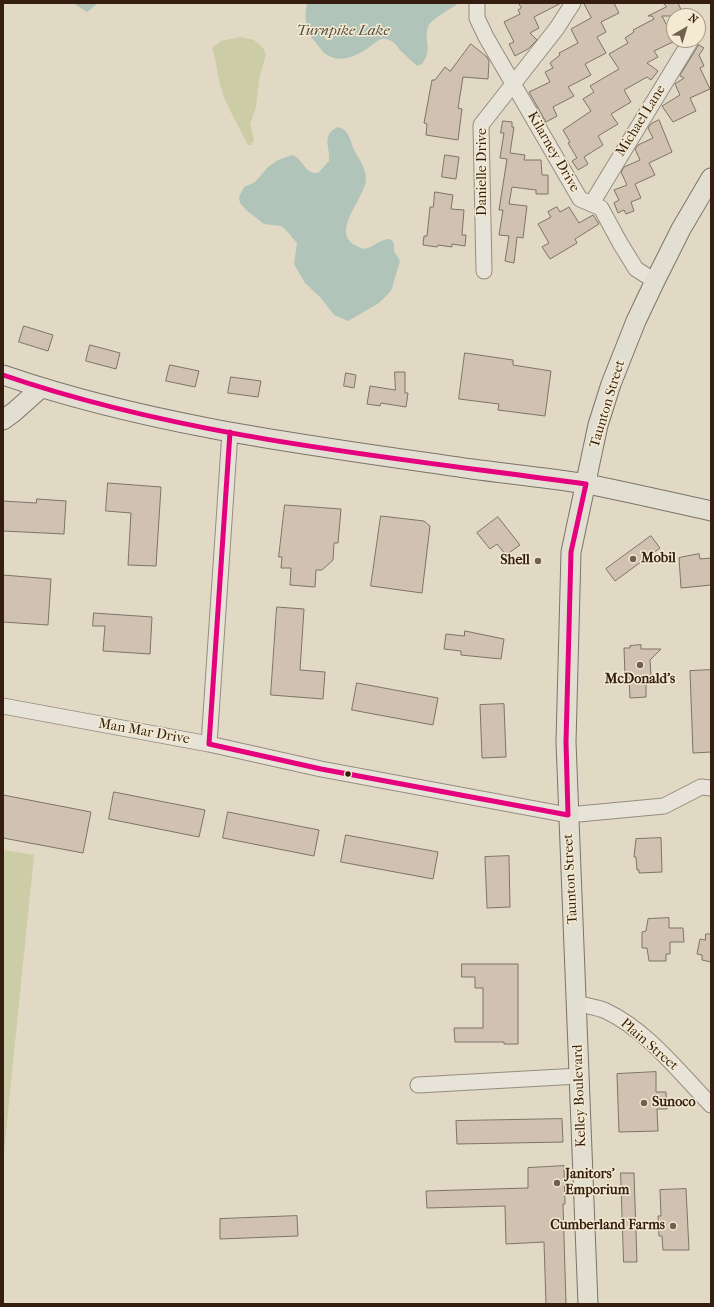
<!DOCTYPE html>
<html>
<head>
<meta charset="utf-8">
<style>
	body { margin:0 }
	#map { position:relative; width:714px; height:1307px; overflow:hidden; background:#e1d9c4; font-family:"IM FELL French Canon",serif }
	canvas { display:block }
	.frame { position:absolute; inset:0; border:4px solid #351e10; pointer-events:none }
	.north { position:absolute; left:666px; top:8px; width:40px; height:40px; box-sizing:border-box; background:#f3ead1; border:1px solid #a79884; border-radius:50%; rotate:38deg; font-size:11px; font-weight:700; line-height:16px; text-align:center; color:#351e10 }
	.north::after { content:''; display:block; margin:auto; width:14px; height:18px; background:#715f4f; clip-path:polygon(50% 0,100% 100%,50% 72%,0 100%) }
</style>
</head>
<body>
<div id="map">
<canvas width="714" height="1307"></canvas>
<div class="frame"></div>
<div class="north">N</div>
</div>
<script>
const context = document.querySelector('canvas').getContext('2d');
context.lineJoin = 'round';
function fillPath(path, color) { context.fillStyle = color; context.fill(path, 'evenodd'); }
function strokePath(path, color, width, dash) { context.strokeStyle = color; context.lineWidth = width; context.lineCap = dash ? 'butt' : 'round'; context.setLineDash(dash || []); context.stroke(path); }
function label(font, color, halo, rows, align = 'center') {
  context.font = font + ' "IM FELL French Canon",serif'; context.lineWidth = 3; context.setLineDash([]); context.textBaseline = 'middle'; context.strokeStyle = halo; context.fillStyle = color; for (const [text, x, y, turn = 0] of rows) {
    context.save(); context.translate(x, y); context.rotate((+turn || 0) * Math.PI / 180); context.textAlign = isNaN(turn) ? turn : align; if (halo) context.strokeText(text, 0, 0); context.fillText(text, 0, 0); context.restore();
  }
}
fillPath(new Path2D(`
	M240 37 254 40 263 48 266 54 259 79 256 107 250 124 254 140 251 145H248C239 126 227 108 221 88 217 75 217 61 212 48L221 41Z
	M3 850 34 855 3 1162Z`), '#cccca6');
fillPath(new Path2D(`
	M73 3H98L87 12Z
	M307 3H459C452 8 432 19 429 25 422 38 434 49 422 64L417 66C412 62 408 57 403 53 396 47 396 40 385 39 380 38 375 43 372 45 358 56 339 65 324 53 321 50 319 46 316 43 305 32 304 18 307 3Z
	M338 127C349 130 350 139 353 148 359 160 365 165 366 179 366 199 322 238 365 249 377 245 378 240 390 239L394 243V251L400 261 391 291 379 303 348 321 334 315 321 298 305 283 294 264 297 243 286 230 281 226 264 224 246 210 240 203 239 197 244 187 255 182 268 167 278 160 292 155C304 159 304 174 318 173L329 161C331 149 320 135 338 127Z`), '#b0c4ba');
const building = new Path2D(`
	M519 3H561L534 17 539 28 530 33 537 40 528 49 515 56 509 44 514 42 504 22 520 14 518 10 521 8Z
	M584 3H614L619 13 601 22 606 32 597 37 606 53 585 64 591 75 568 87 574 96 553 107 557 116 546 122 529 92 550 82 545 72 553 68 550 63 560 55 559 53 578 43 571 29 591 18Z
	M664 3H678L684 16H662L675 41 654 51 658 57 647 63 658 71 651 80 647 77 624 90 631 102 611 114 618 124 598 136 603 145 584 157 588 164 578 170 572 161 577 158 568 143 570 142 563 130 591 111 583 99 594 92 590 86 619 69 609 54 628 43 625 38 634 32 633 30 654 19 652 16H648L666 7Z
	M471 44 487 57 489 61 488 79 463 77 458 108 462 109 458 140 426 135 427 124 424 123 432 80H435L445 67 450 71Z
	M699 45 704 48 699 55 704 66 700 68 710 89 690 98 696 111 673 122 662 106 680 95 675 84 684 78 680 76Z
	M659 120 672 152 649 163 655 175 635 184 641 198 631 202 634 211 626 214 624 210 618 213 614 203 619 200 614 190 627 185 621 172 624 167 640 160 635 149 638 145 653 138 648 128 651 124Z
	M503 121 512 122V127H514L510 153 525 155 524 160H541L542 175H548V194H536V190L512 187 509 204 527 206 523 238 517 237 514 263 505 261 509 236 499 235 503 210H499L507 159 500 158 504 133H501Z
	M445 155 459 157 456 179 442 177Z
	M435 192 453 195 451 209 464 210 462 235H466L465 246 452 244V247L438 245 437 247 423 245 424 236H427L430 207H433Z
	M557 207 560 212 569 207 579 223 593 215 599 224 575 239 577 243 550 259 542 247 549 243 538 224 551 217 548 212Z
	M24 326 53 335 48 351 19 342Z
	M90 345 120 353 116 369 86 361Z
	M465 353 513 360V365L551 371 545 416 498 410 499 404 459 399Z
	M170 365 199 371 195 387 166 381Z
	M395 372H405V393H408L406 407 381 403 380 406 367 404 370 386 395 390Z
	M346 373 356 375 354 388 344 386Z
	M231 377 261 381 258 397 228 393Z
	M108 483 161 487 156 566 128 565 131 513 106 511Z
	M37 499 66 501 64 534 3 531V501L36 503Z
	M285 505 341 509 338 543H334L333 560 322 570H316L315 587 290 585 291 568H281L282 557H279Z
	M381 516 424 521 430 526 422 593 371 586Z
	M498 517 520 545 506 555 497 544 490 549 477 533Z
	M651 536 660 548 615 581 606 569Z
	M699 554 700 559 711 558V585L681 588 679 558Z
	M3 575 51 579 48 625 3 622Z
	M277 607 304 609 300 670 325 672 323 699 271 695Z
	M94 613 152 617 150 654 103 651 105 626H93Z
	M465 631 504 639 501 659 461 655V651L444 649 446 634 464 636Z
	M641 645V649H661L650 660 651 676H646V697L630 698 629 677H625L624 648H630V646Z
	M711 670V752L693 753 690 671Z
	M357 683 438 698 433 725 352 710Z
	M504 704 506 757 482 758 480 705Z
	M114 792 205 810 199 837 109 819Z
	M3 795 91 812 83 853 3 838Z
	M228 812 319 830 314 856 223 838Z
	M346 835 438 852 433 879 341 862Z
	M661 838 662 872 639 873V870H637L636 857H634L636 839Z
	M509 856 510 907 487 908 485 857Z
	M669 918V928H683L684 942H670V954H666V961H649L647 948H642V932L646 931 648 919Z
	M706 934H711V962L702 960V955L697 954 700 939 705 940Z
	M462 964H518V1044H504V1042H455L454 1028H483V988H475V977H462Z
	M656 1072V1092H666L667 1109H657L658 1131 619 1132 617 1074Z
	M562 1119 563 1142 457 1144 456 1121Z
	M564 1166 565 1204H563L566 1304H546L544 1242 506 1244 505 1206 427 1208 426 1191 528 1188V1168Z
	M621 1173H634L637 1262H624Z
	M686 1189 689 1250H663L662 1236H659L658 1216H661L660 1190Z
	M297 1216 298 1236 220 1239V1219Z`);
fillPath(building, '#d0c1b1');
strokePath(building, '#7c7468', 1);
const minor = new Path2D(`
	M477 3V18L486 37 580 199 601 208 620 243 636 269 655 281
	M592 203 691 40
	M484 271 481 125 557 28 573 3
	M3 706 209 744 321 769 568 815 664 806 701 787 711 788
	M209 744 230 432
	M576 1003C586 1006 597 1007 606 1011 648 1031 679 1072 711 1105
	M418 1085 579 1076`);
const major = new Path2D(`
	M3 375C154 427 314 446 472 469 510 474 549 478 587 484 628 492 670 502 711 511
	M3 420 14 412 41 388
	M588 1304 566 742 571 552 598 425 611 384 636 321 655 281 681 229 711 178`);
strokePath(minor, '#958d7f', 17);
strokePath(major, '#7c7468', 21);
strokePath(minor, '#e7e3d8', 15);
strokePath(major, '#e3ded2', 19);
strokePath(new Path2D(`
	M3 375C190 439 391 457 586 484
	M209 744 321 769 568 815
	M209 744 230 432
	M568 815 566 742 571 552 586 484`), '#e5007d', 5);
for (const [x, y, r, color] of [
	[633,559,4,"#715f4f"],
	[538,561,4,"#715f4f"],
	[640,665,4,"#715f4f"],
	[348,774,3.5,"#351e10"],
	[644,1103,4,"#715f4f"],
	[557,1183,4,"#715f4f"],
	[673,1226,4,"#715f4f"]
]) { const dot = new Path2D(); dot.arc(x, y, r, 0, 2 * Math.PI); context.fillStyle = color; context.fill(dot); strokePath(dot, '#f3ead1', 1.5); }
label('14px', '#351e10', '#f3ead1', [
	["Michael Lane",641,121,-58],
	["Kilarney Drive",553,152,60],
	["Danielle Drive",483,172,-90],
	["Taunton Street",608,404,-73],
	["Man Mar Drive",144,732,10],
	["Taunton Street",571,879,-93],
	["Plain Street",649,1045,41],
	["Kelley Boulevard",580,1096,-92]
]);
label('bold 14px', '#351e10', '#f3ead1', [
	["Mobil",641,559],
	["Shell",530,561,"right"],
	["McDonald's",640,680,"center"],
	["Sunoco",652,1103],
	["Janitors'",565,1175],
	["Emporium",565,1191],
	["Cumberland Farms",665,1226,"right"]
], 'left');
label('italic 15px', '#544d42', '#f3ead1', [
	["Turnpike Lake",343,31]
]);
</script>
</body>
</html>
